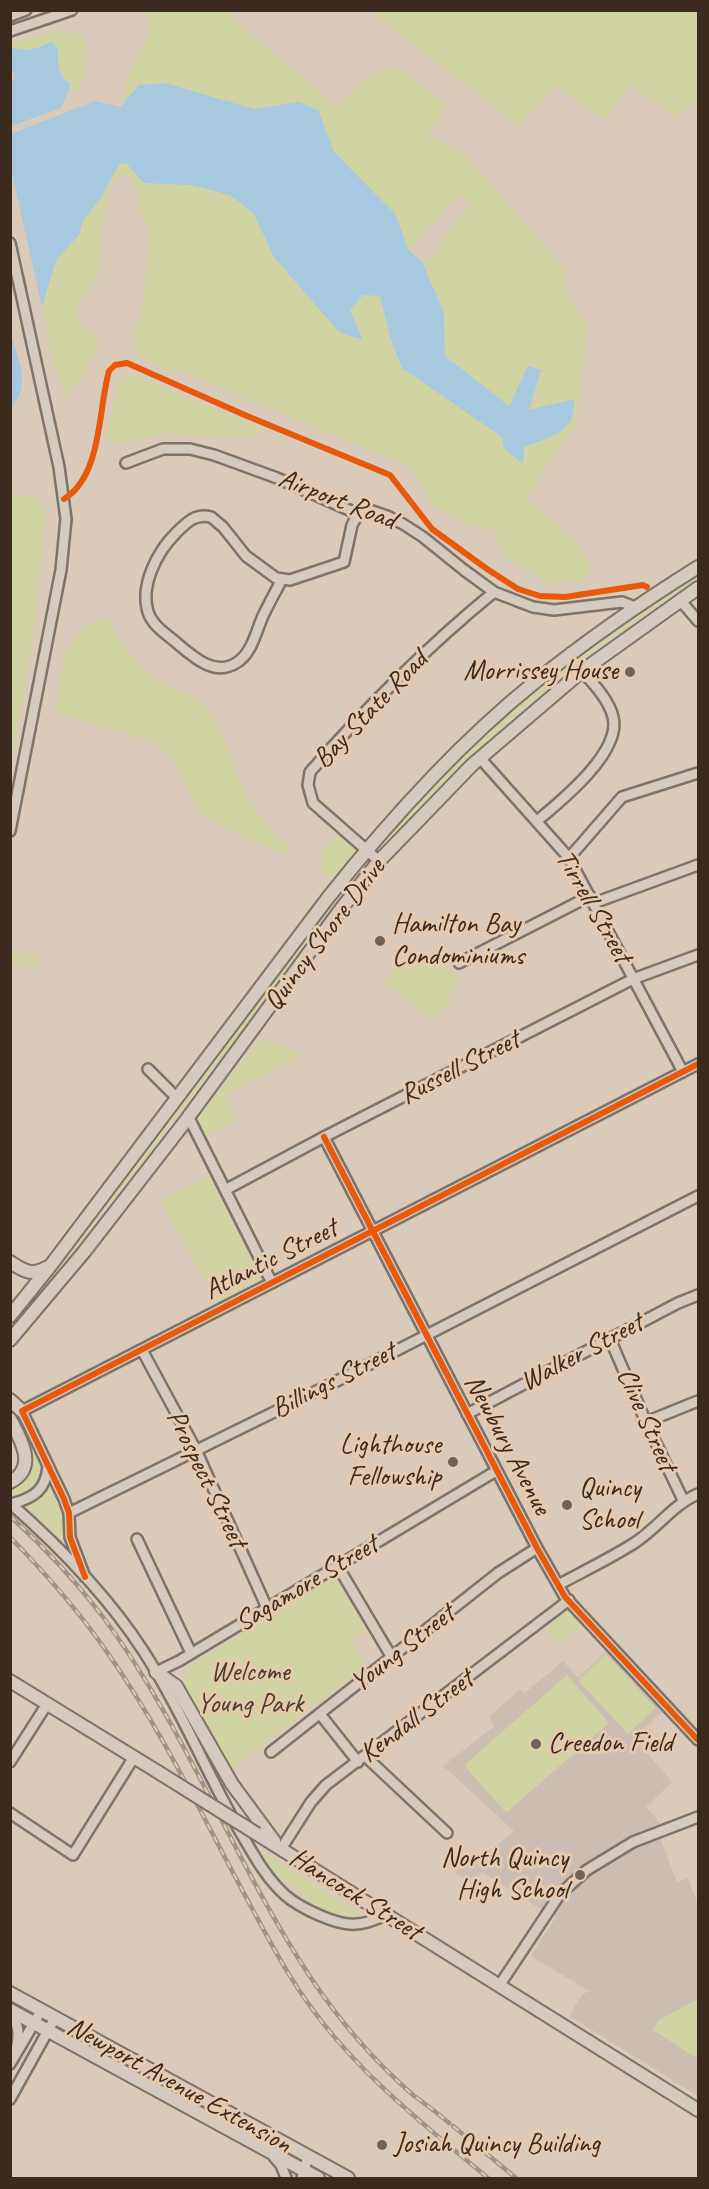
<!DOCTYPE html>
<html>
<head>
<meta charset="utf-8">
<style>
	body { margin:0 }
	#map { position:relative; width:709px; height:2189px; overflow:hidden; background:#d9caba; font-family:Caveat,sans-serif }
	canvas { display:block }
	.frame { position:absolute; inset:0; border:12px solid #3b2a1e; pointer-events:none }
</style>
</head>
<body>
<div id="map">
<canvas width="709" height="2189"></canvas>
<div class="frame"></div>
</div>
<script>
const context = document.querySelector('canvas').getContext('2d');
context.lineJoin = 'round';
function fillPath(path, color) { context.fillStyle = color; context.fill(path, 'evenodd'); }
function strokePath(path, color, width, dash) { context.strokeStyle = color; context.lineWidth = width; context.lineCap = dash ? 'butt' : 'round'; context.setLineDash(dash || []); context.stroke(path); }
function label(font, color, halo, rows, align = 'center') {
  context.font = font + ' Caveat,sans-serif'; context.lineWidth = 6; context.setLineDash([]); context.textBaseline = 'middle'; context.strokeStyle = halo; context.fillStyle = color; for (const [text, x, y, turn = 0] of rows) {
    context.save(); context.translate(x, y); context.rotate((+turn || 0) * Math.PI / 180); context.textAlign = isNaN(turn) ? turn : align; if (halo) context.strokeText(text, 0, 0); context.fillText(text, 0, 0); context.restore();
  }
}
fillPath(new Path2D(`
	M607 1651 662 1712 634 1738 672 1782 646 1807 660 1823 661 1841 677 1882 688 1878 698 1905V2096L569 2016 582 1995 589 1991 531 1956 555 1918 482 1872 472 1885 454 1872 493 1848 514 1831 443 1766 495 1726 489 1717 520 1689 525 1693 563 1661 578 1678Z`), '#cbbdb2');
fillPath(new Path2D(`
	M146 11H235L231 17 336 106 370 76 396 66 446 104 428 135 466 155 563 267 569 297 588 329 575 425 526 498 578 543 592 570 583 580 552 585 503 556 494 530 466 524 431 504 412 468 183 372 163 369 140 358C133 341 127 332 141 317L151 233 140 211 138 190 128 176 121 174C98 189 105 246 98 272 95 284 83 297 75 307L81 324 93 333 99 348 67 400 53 361 42 307 56 260 79 235 83 220 100 199 119 164 126 163 144 183 191 185 230 195 254 214 274 258 362 340 349 310 363 295 380 296 389 335 402 368 503 437 524 447 557 434 574 399 529 410 541 370 528 366 509 407 444 355V313L422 261 436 254 445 235 472 205 460 194 409 251 395 214 334 152 318 109 299 102 254 109 165 83 139 85 121 107 131 69 152 30Z
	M370 11H698V96L677 117 630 86 605 120 555 87 519 126Z
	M56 30 83 36 88 50 81 87 72 92 69 91 71 86C59 75 58 66 58 50 41 47 28 51 11 48L10 43Z
	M132 374 263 429 249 439 160 433 120 445 105 438 120 377Z
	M11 493 39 499 46 515 32 645 11 765 10 703H16L10 690Z
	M698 573V579C581 653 487 736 393 838L379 847C471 740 578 648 698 573Z
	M108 617C121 645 139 671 167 685 177 691 191 695 200 702 222 721 231 762 243 788 252 808 275 835 292 849L286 854 244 838 201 815 174 761 157 744 55 712 65 652 84 627Z
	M337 836C345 837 355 843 356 851L338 875 329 878C313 869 325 843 337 836Z
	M360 867 362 869 328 913 321 927 24 1316 20 1312Z
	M10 950 39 956 36 969 11 964Z
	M426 953 462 980 448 998 451 1003 432 1020 383 983 398 964 412 971Z
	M260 1039 303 1054 225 1095 238 1120 204 1137 196 1120Z
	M209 1176 259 1275 255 1282 217 1302 160 1200Z
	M19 1418C28 1438 58 1475 32 1493 28 1496 22 1497 18 1498L12 1493C14 1484 19 1485 24 1479 40 1462 23 1437 16 1420Z
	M49 1481 58 1500 70 1547 26 1504C38 1500 45 1493 49 1481Z
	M334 1578 366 1629 350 1640 366 1665 231 1769 185 1687C183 1677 185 1671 192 1664Z
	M571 1611 582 1625 559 1644 545 1629 565 1612Z
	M606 1654 656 1708 628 1734 578 1680Z
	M567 1675 609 1723 506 1813 464 1765Z
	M257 1848 361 1915 358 1918 312 1908 309 1898 282 1880 271 1869Z
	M698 1999V2059L653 2030 659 2020Z`), '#d0d3a2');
fillPath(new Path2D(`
	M52 41 58 50C58 65 57 75 71 84L61 108 11 126V84L15 77 14 73 11 72V48C26 51 38 50 52 41Z
	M165 83 254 109 299 102 318 110 334 152 395 214 409 251 422 261 444 313 445 356 509 406 528 366 541 370 529 410 574 399C576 434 551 436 524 447L523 464 504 448 502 437 402 368 391 340 380 296 363 295 350 310 363 340 340 333 274 257 254 214 230 195 191 185 144 183 126 163 119 164 100 199 83 220 79 235 56 260 42 307 11 169V134L95 101 121 107 139 85Z
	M11 335C18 359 32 387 11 407Z`), '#a6c9df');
const minor = new Path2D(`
	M10 16 26 10
	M10 31 72 10
	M10 243 59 467 66 519 61 570 10 831
	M126 463 163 449H190L214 455 277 478 358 514 372 511 387 516 403 524 423 537 464 570 494 592 533 607 554 610 622 602 635 607
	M282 579C276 591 269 603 263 616 256 631 252 654 236 663 213 678 189 653 172 639 163 632 152 624 148 612 140 585 157 552 176 533 186 523 195 513 211 517L223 527 246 556 276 578 290 580 344 562 352 525 358 514
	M680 600 698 621
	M480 758 569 858 683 1072
	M537 821C561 801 622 752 613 717 609 700 593 683 582 671
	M569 858 622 797 698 773
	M379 861 313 803 308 785 310 772C367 707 428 646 494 592
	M594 903 698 865
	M459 963 590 896
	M148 1069 177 1098
	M188 1116 272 1283
	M324 1137 537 1548 565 1597 698 1740
	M225 1190 324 1137 633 979 698 955
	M610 1339 646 1422 683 1500
	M142 1350 196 1450 267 1608
	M467 1414 678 1303 698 1295
	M646 1422 698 1401
	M10 1503C60 1547 108 1596 144 1652 180 1708 206 1771 238 1828 252 1852 265 1877 285 1895 300 1908 337 1926 356 1924 367 1924 376 1919 386 1915
	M11 1504C34 1498 46 1490 48 1466
	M69 1513 335 1382 698 1196
	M137 1539 191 1653
	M337 1565 391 1656
	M85 1577 70 1537 69 1513 64 1499 22 1411 698 1064
	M558 1585C584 1571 611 1558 636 1542 658 1527 674 1504 698 1494
	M156 1672 179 1661 496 1471
	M320 1714 358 1762
	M271 1752 498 1573 537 1548
	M366 1757 447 1833
	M10 1762 47 1704
	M10 1813 73 1855 134 1757
	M281 1849 311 1802 326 1785 569 1600
	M499 1986 560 1894 587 1870 633 1842 698 1817
	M10 2013C20 2025 19 2036 16 2050
	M10 2064 41 2011
	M10 2099 55 2018
	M274 2157 281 2165 286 2178
	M302 2178 308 2156`);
const major = new Path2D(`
	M10 1262C25 1272 32 1276 48 1267
	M10 1316 51 1265 327 899C388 822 458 744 535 682 587 640 642 602 698 567
	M10 1340 84 1252 184 1123 341 909 379 861 472 765 582 671 698 588
	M10 1400 22 1411
	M10 1419C21 1440 38 1468 10 1482
	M156 1672 176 1686 232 1784 274 1841
	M10 1681 158 1772
	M257 1834 698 2110
	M10 1993 348 2178
	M10 2010 318 2178`);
strokePath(minor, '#7d7369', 14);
strokePath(major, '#7d7369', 16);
strokePath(minor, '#d4cabf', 9);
strokePath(major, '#d4cabf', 12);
const rail = new Path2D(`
	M10 1516C44 1547 75 1580 103 1617 185 1727 233 1860 309 1975 338 2019 373 2060 413 2095 425 2104 438 2113 449 2123
	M10 1537C46 1574 80 1612 109 1655 165 1735 207 1826 254 1912 268 1938 282 1965 299 1990 349 2066 419 2121 488 2178
	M453 2126 516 2178`);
strokePath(rail, '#9e948b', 4.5);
strokePath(rail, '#e6caad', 2, [7]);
const majorBridge = new Path2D(`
	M158 1772 257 1834`);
strokePath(majorBridge, '#7d7369', 16, []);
strokePath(majorBridge, '#d4cabf', 12);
strokePath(new Path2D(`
	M64 499C102 476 98 410 109 371L115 365 127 363 247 416 390 475 432 529 487 569 518 589 540 596 565 597 643 585 647 587
	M324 1137 537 1548 565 1597 698 1740
	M85 1577 70 1537 69 1513 64 1499 22 1411 698 1064`), '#e8590c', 6);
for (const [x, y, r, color] of [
	[630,672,6,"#726255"],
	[380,941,6,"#726255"],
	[453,1462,6,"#726255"],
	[567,1505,6,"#726255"],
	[536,1744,6,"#726255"],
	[580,1875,6,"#726255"],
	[382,2145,6,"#726255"]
]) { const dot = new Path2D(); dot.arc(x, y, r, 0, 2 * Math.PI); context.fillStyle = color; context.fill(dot); strokePath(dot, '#e6caad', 2); }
label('28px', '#3b2a1e', '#e6caad', [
	["Airport Road",337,500,21],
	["Bay State Road",371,710,-46],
	["Tirrell Street",593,907,60],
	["Quincy Shore Drive",325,935,-53],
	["Russell Street",460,1068,-27],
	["Atlantic Street",271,1260,-27],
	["Walker Street",582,1353,-28],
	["Billings Street",334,1381,-27],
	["Clive Street",646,1420,66],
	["Newbury Avenue",507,1445,62],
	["Prospect Street",206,1479,64],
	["Sagamore Street",307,1584,-31],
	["Young Street",403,1649,-38],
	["Kendall Street",417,1717,-37],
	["Hancock Street",355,1895,32],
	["Newport Avenue Extension",179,2086,29]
]);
label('28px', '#3b2a1e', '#e6caad', [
	["Morrissey House",618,672,"right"],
	["Hamilton Bay",392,925],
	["Condominiums",392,957],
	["Lighthouse",441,1446,"right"],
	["Fellowship",441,1478,"right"],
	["Quincy",579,1489],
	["School",579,1521],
	["Creedon Field",548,1744],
	["North Quincy",568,1859,"right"],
	["High School",568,1891,"right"],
	["Josiah Quincy Building",394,2145]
], 'left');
label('28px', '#493c29', '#e6caad', [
	["Welcome",250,1673],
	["Young Park",250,1705]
]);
</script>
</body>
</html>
